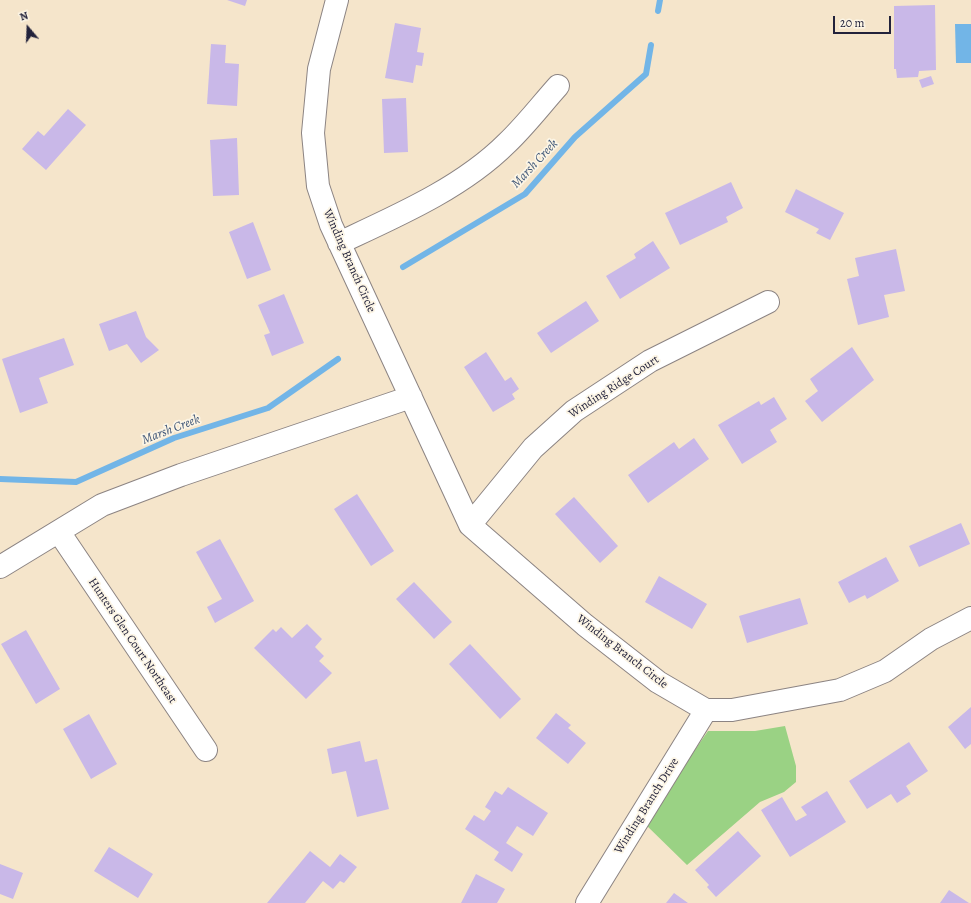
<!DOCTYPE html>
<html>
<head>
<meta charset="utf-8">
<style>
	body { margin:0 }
	#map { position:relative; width:971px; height:903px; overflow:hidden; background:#f5e5cb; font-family:Alegreya,serif }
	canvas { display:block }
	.north { position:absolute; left:8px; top:8px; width:40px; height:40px; -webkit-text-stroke:3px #fcf5e5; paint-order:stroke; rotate:341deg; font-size:11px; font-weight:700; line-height:16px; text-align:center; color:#22223b }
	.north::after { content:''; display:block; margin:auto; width:14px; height:18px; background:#22223b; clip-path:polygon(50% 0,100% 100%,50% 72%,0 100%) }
	.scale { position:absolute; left:833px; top:16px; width:58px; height:18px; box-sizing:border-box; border:2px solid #22223b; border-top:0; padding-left:5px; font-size:12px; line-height:14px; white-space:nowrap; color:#22223b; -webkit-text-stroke:3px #fcf5e5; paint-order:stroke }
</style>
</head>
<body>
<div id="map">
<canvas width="971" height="903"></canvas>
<div class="north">N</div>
<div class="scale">20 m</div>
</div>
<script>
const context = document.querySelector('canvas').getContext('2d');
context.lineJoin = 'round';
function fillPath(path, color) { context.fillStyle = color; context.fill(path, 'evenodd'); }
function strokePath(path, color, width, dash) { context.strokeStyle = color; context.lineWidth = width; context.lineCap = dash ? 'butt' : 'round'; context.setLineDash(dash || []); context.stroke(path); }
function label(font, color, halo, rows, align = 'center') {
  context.font = font + ' Alegreya,serif'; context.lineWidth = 3.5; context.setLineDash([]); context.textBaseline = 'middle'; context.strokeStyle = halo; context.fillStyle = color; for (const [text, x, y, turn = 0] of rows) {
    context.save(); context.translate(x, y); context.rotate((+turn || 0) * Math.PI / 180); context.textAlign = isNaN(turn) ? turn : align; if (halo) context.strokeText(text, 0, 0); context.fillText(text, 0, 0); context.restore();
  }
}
fillPath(new Path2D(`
	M785 726 796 766V782L784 792 760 802 687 865 644 823 708 731H755Z`), '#9ad284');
fillPath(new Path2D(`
	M955 24H971V63H956Z`), '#72b5e7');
strokePath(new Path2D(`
	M658 11 660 0
	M403 267 525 194 575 137 646 74 651 45
	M0 479 76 482 174 438 268 408 338 359`), '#72b5e7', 6);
fillPath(new Path2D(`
	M227 0H247L245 6Z
	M935 5 936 70 919 71 918 77 897 78 896 69H894V6Z
	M395 23 421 28 417 52 424 53 422 66 416 65 413 83 385 78Z
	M211 44 226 45 225 63 239 64 237 106 207 104Z
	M931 76 934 84 922 88 919 80Z
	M406 98 408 152 384 153 382 99Z
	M68 109 86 125 46 170 22 149 38 131 44 136Z
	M237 138 239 195 213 196 210 140Z
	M731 182 743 208 726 217 728 222 680 245 665 213Z
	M796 189 844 213 830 240 816 233 819 229 785 212Z
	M253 222 271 270 247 279 229 232Z
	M653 241 670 268 620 299 606 276 636 258 634 254Z
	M896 249 905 291 884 295 889 317 858 325 847 279 859 276 855 258Z
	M284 294 304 343 272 356 264 335 270 333 258 305Z
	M586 301 599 321 551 353 537 333Z
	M136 311 146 337 159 350 141 363 127 344 109 351 99 324Z
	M64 338 74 365 39 378 48 403 20 413 2 359Z
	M852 347 874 380 822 422 805 401 818 391 810 379Z
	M486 352 505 381 511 377 519 389 512 394 515 399 493 412 464 367Z
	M774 397 787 419 770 430 777 442 742 464 718 425 759 401 761 405Z
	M694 438 709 459 648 503 628 475 674 442 679 449Z
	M357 494 394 551 371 566 334 509Z
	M574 497 618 546 600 563 555 514Z
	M961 523 970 544 919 567 909 546Z
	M220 539 254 601 215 623 207 607 222 599 196 552Z
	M886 557 899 581 867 599 865 595 849 603 838 582Z
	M659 576 707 604 692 629 645 602Z
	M414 582 452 622 434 639 396 599Z
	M800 598 808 624 747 643 739 616Z
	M307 624 322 639 315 647 324 656 319 661 332 673 306 699 254 648 273 629 276 632 281 627 292 638Z
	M26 630 60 689 36 704 1 644Z
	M470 644 521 699 500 719 449 664Z
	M971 707V744L965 749 948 727Z
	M556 713 571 725 568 728 586 743 568 764 536 738Z
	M89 714 117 764 91 779 63 729Z
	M360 741 365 762 377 759 389 809 357 817 346 771 332 774 327 749Z
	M909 742 928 771 906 786 911 794 897 803 891 794 867 809 849 781Z
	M508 787 548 813 533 836 517 826 506 843 523 854 512 872 494 860 499 852 465 829 474 815 484 821 491 811 485 807 495 791 502 795Z
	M827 791 846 822 790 857 761 810 782 797 796 821 807 815 801 807Z
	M738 831 761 856 716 897 707 887 709 885 695 870Z
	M109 847 153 874 138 898 94 871Z
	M310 851 330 867 340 854 357 867 344 883 340 881 333 889 323 881 305 903H267Z
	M0 864 23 873 13 899 0 894Z
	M476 874 505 889 497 903H461Z
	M949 890 969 903H940Z
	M674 893 688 903H666Z`), '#c9b8e8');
const minor = new Path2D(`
	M337 0 319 69 313 133 318 186 331 225 470 525 585 625 658 682 706 710H732L840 690 885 671 931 639 971 618
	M339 243C397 216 462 188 507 143 525 126 541 105 558 86
	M470 525 533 448 574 411 650 361 768 302
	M59 532 206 750
	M0 567 102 505 181 475 411 397
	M587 903 706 710`);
strokePath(minor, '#8c8483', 24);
strokePath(minor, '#fff', 22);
label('12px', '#22223b', '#fcf5e5', [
	["Winding Branch Circle",349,261,66],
	["Winding Ridge Court",614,387,-33],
	["Hunters Glen Court Northeast",132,641,56],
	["Winding Branch Circle",622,652,38],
	["Winding Branch Drive",647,806,-58]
]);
label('italic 13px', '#3e5577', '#fcf5e5', [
	["Marsh Creek",535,164,-47],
	["Marsh Creek",171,430,-21]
]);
</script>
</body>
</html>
